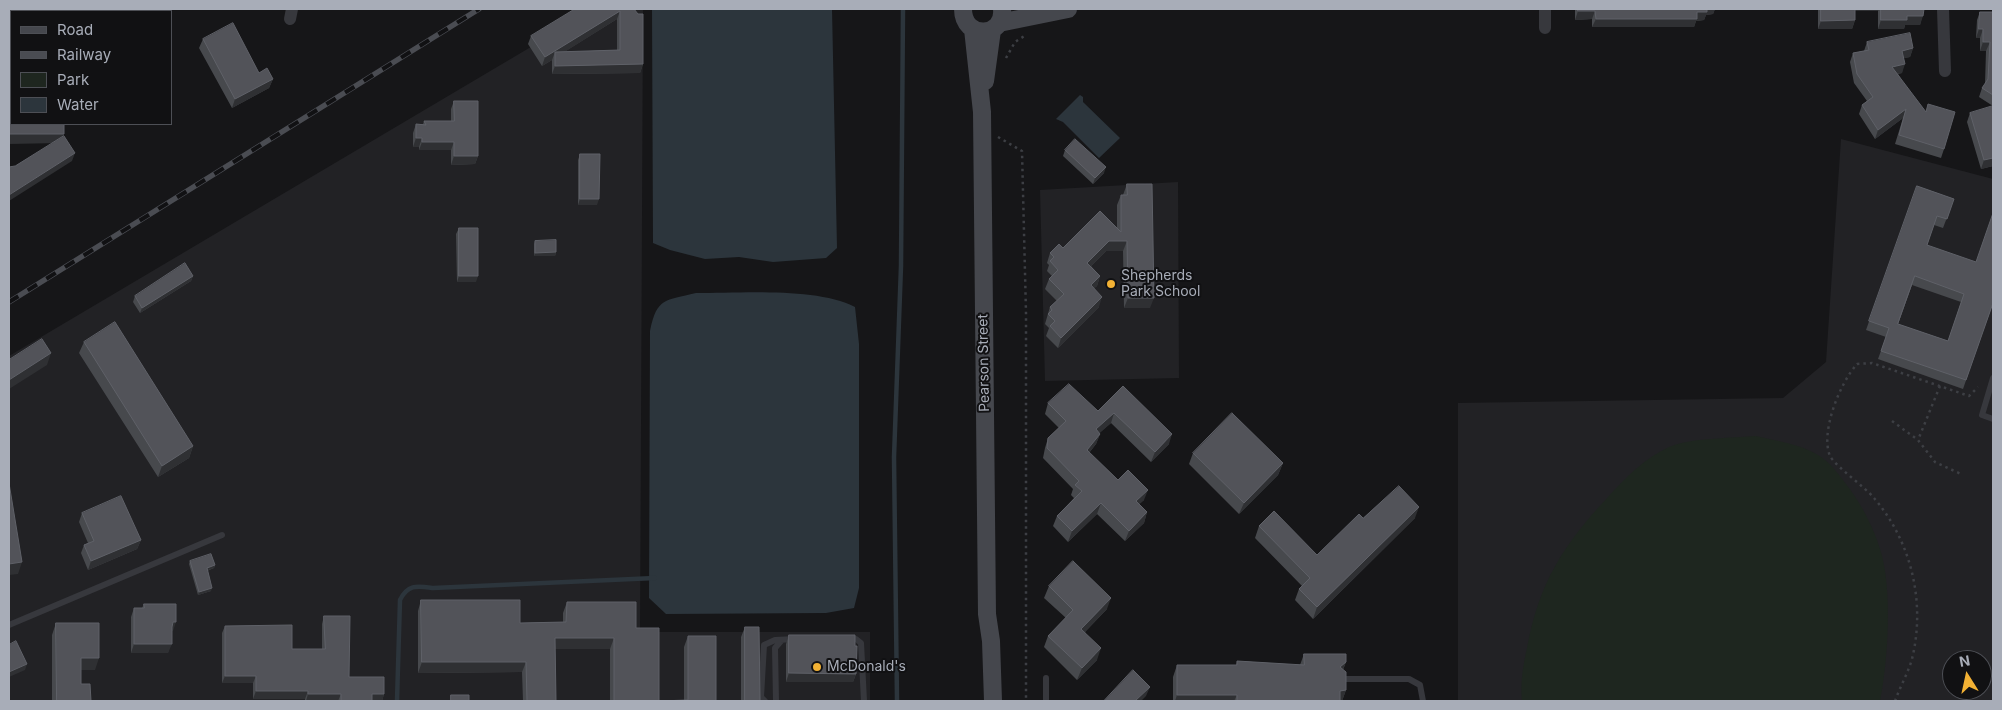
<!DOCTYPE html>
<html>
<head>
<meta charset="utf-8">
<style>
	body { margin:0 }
	#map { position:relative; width:2002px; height:710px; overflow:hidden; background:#161618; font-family:Inter,sans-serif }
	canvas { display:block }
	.frame { position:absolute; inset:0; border:10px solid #a8adb8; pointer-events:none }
	.legend { position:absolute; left:10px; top:10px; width:162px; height:115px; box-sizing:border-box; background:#111113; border:1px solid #4d4f55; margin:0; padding:6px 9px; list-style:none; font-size:15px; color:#a8adb8 }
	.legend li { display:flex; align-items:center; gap:10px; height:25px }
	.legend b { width:25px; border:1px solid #4d4f55 }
	.north { position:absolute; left:1942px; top:650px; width:50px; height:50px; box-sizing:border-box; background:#111113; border:1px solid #4d4f55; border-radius:50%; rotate:350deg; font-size:14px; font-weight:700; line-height:20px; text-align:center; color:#a8adb8 }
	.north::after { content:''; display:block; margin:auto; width:18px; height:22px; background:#f2b134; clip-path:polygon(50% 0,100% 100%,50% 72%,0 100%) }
</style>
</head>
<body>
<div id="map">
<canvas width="2002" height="710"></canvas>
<div class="frame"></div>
<ul class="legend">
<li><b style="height:6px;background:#45474d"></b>Road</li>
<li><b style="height:6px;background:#4a4c52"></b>Railway</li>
<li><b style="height:14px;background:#1e261f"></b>Park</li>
<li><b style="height:14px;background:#2c353c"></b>Water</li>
</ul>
<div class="north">N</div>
</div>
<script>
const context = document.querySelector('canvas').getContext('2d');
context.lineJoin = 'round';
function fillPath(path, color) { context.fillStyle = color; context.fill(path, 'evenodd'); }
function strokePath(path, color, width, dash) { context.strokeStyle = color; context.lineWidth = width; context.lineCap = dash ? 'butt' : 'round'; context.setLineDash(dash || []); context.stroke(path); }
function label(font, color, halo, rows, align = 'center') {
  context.font = font + ' Inter,sans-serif'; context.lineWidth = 4; context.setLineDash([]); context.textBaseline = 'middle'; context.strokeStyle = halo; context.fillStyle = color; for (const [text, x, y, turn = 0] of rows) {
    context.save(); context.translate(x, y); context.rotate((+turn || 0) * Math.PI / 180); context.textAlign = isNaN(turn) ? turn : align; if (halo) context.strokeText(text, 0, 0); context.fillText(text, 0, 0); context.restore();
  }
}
fillPath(new Path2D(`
	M595 9H643L640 632H870V701H9V356Z
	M1841 139 1993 179V701H1458V403L1783 398 1826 362ZM1952 660H1982V690H1952Z
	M1178 182 1179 378 1045 381 1040 190Z`), '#222225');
fillPath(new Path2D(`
	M1756 436C1776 441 1800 444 1818 455 1830 462 1841 477 1849 488 1863 507 1873 527 1880 549 1893 589 1888 661 1880 701H1522C1520 684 1523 666 1527 648 1539 583 1563 545 1608 497 1626 477 1644 459 1669 447 1690 438 1732 438 1756 436Z`), '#1e261f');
fillPath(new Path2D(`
	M652 9H832L837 248 826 258 773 262 739 257 705 259 670 250 653 243Z
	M1080 95 1083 97V102L1120 138 1099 158 1063 122 1056 119Z
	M696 293C741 293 817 287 855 307L859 344V588L854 608 826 613 666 614 649 598 650 331C657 297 665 301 696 293Z`), '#2c353c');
strokePath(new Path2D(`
	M397 701 400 600C408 584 417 586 433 588L655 578
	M897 701 894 457 901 266 903 9`), '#2c353c', 4.5);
strokePath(new Path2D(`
	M1006 58 1015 42 1026 35
	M998 137 1022 151 1026 313V701
	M1940 386 1918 440 1935 462 1961 474
	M1892 421 1918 440
	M1895 701C1900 687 1908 673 1912 659 1926 602 1911 541 1874 498 1864 486 1836 467 1830 456 1820 432 1840 383 1857 364L1872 363 1969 396 1978 387`), '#3d3f44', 2.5, [2.5, 4]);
strokePath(new Path2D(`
	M1993 378 1982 415 1993 419
	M9 625 222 535
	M846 639H856L861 643 864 701
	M1341 679H1409L1420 685 1423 701
	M765 701 761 697 764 645 775 640 796 639
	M776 701 775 648 782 640
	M1046 701V678`), '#37383d', 6);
strokePath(new Path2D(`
	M1943 9 1945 71
	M290 19 292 9
	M1545 28V9`), '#37383d', 12);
strokePath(new Path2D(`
	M963 9C963 40 1005 38 1002 9
	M999 23 1068 9
	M973 29 982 112 987 614 991 641 993 701
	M985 81 992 30`), '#45474d', 18);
const rail = new Path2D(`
	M9 302 479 9`);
strokePath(rail, '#4a4c52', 5.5);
strokePath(rail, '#111113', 4, [11]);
fillPath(new Path2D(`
	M575 9H634L643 64 640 73 552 74V60L542 66 528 44 531 36ZM617 19V50L564 52Z
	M1575 9H1715L1713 14 1706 15 1704 20 1696 21 1694 27H1592V19L1575 20Z
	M1818 9H1924L1920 25H1905L1904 29H1878V11H1855V20L1852 29H1818Z
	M1980 12H1993V106L1979 97 1982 88 1985 84 1986 51H1980V38H1976L1977 20Z
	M203 39 259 73 273 79 269 88 232 108 199 48Z
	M1867 42 1913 48 1910 57 1904 58 1902 73 1898 74 1944 149 1941 158 1895 144 1903 118 1875 139 1859 114 1862 105 1867 101 1854 83 1850 62 1853 53 1864 51Z
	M454 101 478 156 475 164 451 165V150H419V147H413V133L416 124H423L424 121H451V109Z
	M1993 106V166L1981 169 1967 122 1970 113Z
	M1065 150 1104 173 1093 184 1063 156Z
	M580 154 597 205H578V160Z
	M1127 184 1150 308H1124L1123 251H1106L1091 266 1100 276 1097 286 1094 288 1099 307 1058 348 1046 336 1049 328 1045 324 1050 307 1057 301 1045 289 1049 279 1052 276 1047 271 1049 265 1047 263 1050 253 1117 228V205L1121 195H1123Z
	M1917 186 1954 199 1943 228 1934 225 1927 245 1993 303 1963 389 1878 359 1886 337 1866 330ZM1912 285 1961 302 1948 341 1898 324Z
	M459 228 476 282H457L456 234Z
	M535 241 556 252 555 256H534V244Z
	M193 276 191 281 140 313 133 302 135 296Z
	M84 342 193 446 189 458 158 477 79 353Z
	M1123 386 1169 444 1151 462 1111 423 1099 433 1100 434 1096 444 1089 453 1118 480 1144 500 1139 504 1147 512 1144 523 1125 541 1097 514 1068 542 1053 526 1057 516 1074 498 1071 495 1073 489 1043 458 1045 448 1048 438 1059 428 1045 414 1048 403 1098 411Z
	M1193 453 1283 463 1278 475 1239 514 1189 464Z
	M82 513 141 540 137 549 88 570 81 553 84 545 88 543 79 522Z
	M1363 518H1415L1313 619 1295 600 1299 589 1302 586 1255 538 1259 526 1317 555Z
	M190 561 215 565 214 568 207 571 211 591 198 595 189 564Z
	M1049 586 1107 609 1085 632 1097 660 1077 680 1044 647 1048 636 1066 618 1044 598Z
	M421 600 520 623 563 622V613L567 602 636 628 659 701 684 700V647L688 636 716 701H610V649H555L556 701H523L522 672 418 673V611Z
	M144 604 173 631H172L168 653H131V617L134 608H142Z
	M324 616 349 677 384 694 382 701H305V699H253V683H222V633L225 626 292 649H322V624Z
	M56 623 95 670H81V684L91 701H52V635Z
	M745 627 760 701H741V637Z
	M789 635 855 646 856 674 853 682H786V644Z
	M1304 654 1346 662 1343 670 1346 690 1342 701H1173V677L1177 665H1236L1237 661 1300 665Z`), '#47494d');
fillPath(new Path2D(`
	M1706 9H1715L1713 14 1706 15 1704 20 1696 21 1694 27H1592L1596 19Z
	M1853 9H1879L1878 11H1852Z
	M620 11 617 19 555 58V52L552 60 542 66 545 57Z
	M1578 11H1595L1592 19 1575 20Z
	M1907 16H1923L1920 25H1905L1904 29H1878L1881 20Z
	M1855 20 1852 29H1818L1821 21Z
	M1979 29H1983L1980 38H1976Z
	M1983 42H1990L1986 51H1980Z
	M1913 48 1910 57 1899 59 1902 51Z
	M643 64 640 73 552 74 555 66Z
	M1905 64 1902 73 1889 75 1892 67Z
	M273 79 269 88 232 108 235 99Z
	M1906 109 1903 118 1875 139 1878 130Z
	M9 134H64L60 143 9 144Z
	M416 138H422L419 147H413Z
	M422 142H454L451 150H419Z
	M75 153 72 161 9 201V195Z
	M454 156H478L475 164 451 165Z
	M1993 158V166L1981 169 1984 160Z
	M1106 167 1104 173 1093 184 1095 178Z
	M580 199H599L597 205H578Z
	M1109 241H1127L1123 251H1106L1084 273 1087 263Z
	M556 252 555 256H534L535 253Z
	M193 276 191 281 140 313 142 308Z
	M459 276H478L476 282H457Z
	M1100 276 1097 286 1087 295 1091 285Z
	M1102 297 1099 307 1058 348 1061 338Z
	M1128 298H1154L1150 308H1124Z
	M51 353 47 365 9 389V380Z
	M1114 413 1111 423 1092 440 1096 429Z
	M1100 434 1096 444 1083 460 1087 450Z
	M1172 434 1169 444 1151 462 1155 452Z
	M193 446 189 458 158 477 162 466Z
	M1283 463 1278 475 1239 514 1244 503Z
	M1148 490 1144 500 1132 511 1136 501Z
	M1101 503 1097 514 1068 542 1072 531Z
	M1419 507 1415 518 1313 619 1317 607Z
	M1147 512 1144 523 1125 541 1129 531Z
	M141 540 137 549 88 570 91 561Z
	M22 562 18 574 9 575V564Z
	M215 565 214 568 205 571 207 568Z
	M212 588 211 591 198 595 199 592Z
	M1111 598 1107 609 1077 640 1081 629Z
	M173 622H176L173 631H170Z
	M555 638H614L610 649H551Z
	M134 644H172L168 653H131Z
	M1101 648 1097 660 1077 680 1082 668Z
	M81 658H99L95 670H77Z
	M422 662H526L522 672 418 673Z
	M1346 662 1341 674 1340 667Z
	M27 664 25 670 9 677V672Z
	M789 673 856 674 853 682H786Z
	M225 676H256L253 683H222Z
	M1150 687 1146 696 1141 701H1135Z
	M1346 690 1342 701H1336L1340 691Z
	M256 691H308L305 699H253Z
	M308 694H341L338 701H306Z
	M372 694H384L382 701H369Z
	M1177 695H1237L1234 701H1175Z`), '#2f3033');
const building = new Path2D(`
	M9 9H74V11H11V124H64V134H9Z
	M575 9H634L638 14H643V64L555 66V52L620 50V11L545 57 531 36Z
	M1578 9H1707V12H1697V19H1596L1595 11H1578Z
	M1821 9H1855V20L1821 21Z
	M1881 9H1924L1923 16H1907V20H1881Z
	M1980 12H1993V95L1982 88 1988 79 1990 42H1983V29H1979Z
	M233 23 259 73 267 68 273 79 235 99 203 39Z
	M1910 33 1913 48 1902 51 1905 64 1892 67 1926 112 1928 104 1955 112 1944 149 1899 135 1906 109 1878 130 1862 105 1873 97 1857 74 1853 53 1869 50 1867 42Z
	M454 101H478V156H454V142H422V138H416V124L426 125 424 121H454Z
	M1993 106V158L1984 160 1970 113Z
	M64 136 75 153 9 195V167L15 166Z
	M1075 139 1106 167 1095 178 1065 150Z
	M580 154H600L599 199H580Z
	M1127 184H1152L1154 298H1128L1127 241H1109L1087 263 1100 276 1091 285 1102 297 1061 338 1050 326 1055 321 1048 314 1052 310 1050 307 1064 294 1049 279 1058 270 1050 261 1054 257 1050 253 1059 244 1063 248 1100 211 1121 232V195H1127Z
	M1917 186 1954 199 1947 219 1937 216 1927 245 1976 262 1993 213V303L1966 380 1881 351 1889 328 1869 321ZM1915 276 1964 294 1948 341 1898 324Z
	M459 228H478V276H459Z
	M556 240V252L535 253V241Z
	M185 263 193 276 142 308 135 296Z
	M115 322 193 446 162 466 84 342Z
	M42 339 51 353 9 380V360Z
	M1069 384 1098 411 1123 386 1172 434 1155 452 1114 413 1096 429 1100 434 1087 450 1118 480 1128 470 1148 490 1136 501 1147 512 1129 531 1101 503 1072 531 1057 516 1082 491 1075 485 1079 481 1047 448 1048 438 1066 421 1048 403Z
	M1232 413 1283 463 1244 503 1193 453Z
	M9 483 22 562 9 564Z
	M1399 486 1419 507 1317 607 1299 589 1310 578 1259 526 1274 511 1317 555 1359 514 1363 518Z
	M121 496 141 540 91 561 84 545 94 541 82 513Z
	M211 554 215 565 207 568 212 588 199 592 190 561Z
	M1073 561 1111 598 1081 629 1101 648 1082 668 1048 636 1073 610 1049 586Z
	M421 600H520V623L566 622 567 602H636V628H659V701L688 700V636H716V701H614V638H555L556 701H527L526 662H422Z
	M144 604H176V622H173L172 627V644H134V608H144Z
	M324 616H350L349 677H384V694H372V701H341V694H308V691H256V676H225V626L292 625V649H325Z
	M56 623H99V658H81V684H90L91 701H57Z
	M745 627H759L760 701H745Z
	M789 635H855V646H857L856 674 789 673Z
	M16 641 27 664 9 672V645Z
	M1304 654H1346V662L1340 667 1346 672V690L1340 691V701H1237V695H1177V665H1237V661L1304 665Z
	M1133 670 1150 687 1135 701H1104Z
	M451 695H469V701H451Z`);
fillPath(building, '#525359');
strokePath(building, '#5f6168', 1);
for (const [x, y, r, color] of [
	[1111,284,5,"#f2b134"],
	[817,667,5,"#f2b134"]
]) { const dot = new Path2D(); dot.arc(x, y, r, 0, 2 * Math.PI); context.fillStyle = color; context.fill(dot); strokePath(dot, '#111113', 2); }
label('14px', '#a8adb8', '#111113', [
	["Shepherds",1121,276],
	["Park School",1121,292],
	["McDonald's",827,667]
], 'left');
label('14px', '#a8adb8', '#111113', [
	["Pearson Street",984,363,-91]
]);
</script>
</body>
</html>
